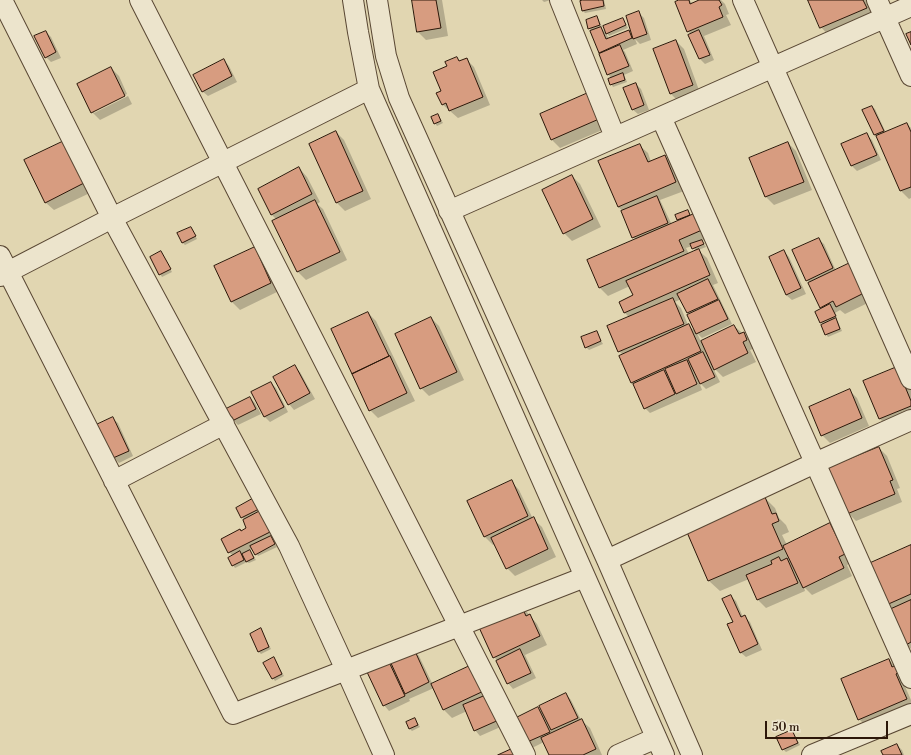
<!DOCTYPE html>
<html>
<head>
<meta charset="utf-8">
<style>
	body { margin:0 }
	#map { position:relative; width:911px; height:755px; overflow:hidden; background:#e1d6b1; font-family:"Libre Bodoni",serif }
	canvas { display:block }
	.scale { position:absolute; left:765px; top:721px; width:123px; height:18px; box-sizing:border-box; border:2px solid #2c1709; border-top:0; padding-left:5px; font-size:12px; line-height:14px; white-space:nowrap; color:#2c1709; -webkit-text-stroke:3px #ece4cc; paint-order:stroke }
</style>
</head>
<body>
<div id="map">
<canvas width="911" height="755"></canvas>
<div class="scale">50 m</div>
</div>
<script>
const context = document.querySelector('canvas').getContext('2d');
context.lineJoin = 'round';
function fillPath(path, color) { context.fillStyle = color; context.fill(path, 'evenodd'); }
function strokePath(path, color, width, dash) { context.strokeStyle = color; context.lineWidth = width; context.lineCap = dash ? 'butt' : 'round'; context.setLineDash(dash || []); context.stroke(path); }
fillPath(new Path2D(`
	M413 0H442L448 36 426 40 418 32Z
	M542 0H551L544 2Z
	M588 0H604L606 9 585 13 583 11 581 2Z
	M682 0H689L693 4 701 0H721L725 4 729 14 726 15 731 25 704 36 714 60 705 64 700 59 689 35 691 34 688 31Z
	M809 0H867L874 16 829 36 821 27Z
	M638 12 644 18 651 40 640 44 635 39 637 44 623 50 625 52 633 71 624 75 627 82 613 87 609 80 612 79 608 74 592 31 589 28 597 17 599 20 602 27 601 28 606 33 609 39 628 31 634 36Z
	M623 19 628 28 609 36 607 33Z
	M46 32 51 37 61 58 51 62 46 57Z
	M676 41 684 49 700 93 678 101 670 93Z
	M457 58 460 62 466 59 474 67 490 105 458 118 442 104V92L448 67Z
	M224 60 229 66 237 82 208 96 202 91Z
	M111 68 119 76 127 94 94 111V113L128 96 132 104 100 120 92 112Z
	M636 84 641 89 649 110 638 114 632 109Z
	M588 94 607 128 560 148 552 140Z
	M872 107 875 109 886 133 907 124 911 128V198L909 199 901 191 878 137 875 135Z
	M438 115 443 123 437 126 435 123Z
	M336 132 344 140 371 199 345 211 337 203Z
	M866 134 872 140 881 160 857 171 852 166 843 145Z
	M64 142 92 192 54 210 45 202Z
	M788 143 796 151 812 190 774 205 766 197 750 159Z
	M639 145 648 153 651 162 665 156 673 164 684 191 660 200 672 225 680 221 677 216 687 211 709 238 702 241 706 247 698 250 707 258 718 283 713 285 732 324 702 338 697 333 690 315 681 299 675 302 681 308 688 325 697 333 701 342 734 326 752 341 755 348 750 350 756 362 723 377 712 366 720 382 706 389 699 382 702 390 650 413 645 408 632 382 623 355 619 351 630 318 625 313 620 302 634 296 630 286 608 296 600 288 588 261 636 240 633 237 623 211 618 207ZM692 246 696 251 689 254 686 248Z
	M299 168 307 177 320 202 317 204 323 209 347 260 306 280 298 272 274 221 277 220 272 215 259 189Z
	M572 176 580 184 601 227 572 241 564 233Z
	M191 228 197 239 185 245 182 242Z
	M818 239 824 244 836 271 874 300 845 314 840 310 835 313 837 318 835 319 838 322 842 331 828 337 826 334 823 325 821 322 823 309 810 283 807 280Z
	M254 248 262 256 279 291 240 310 232 302Z
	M784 251 789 257 806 294 792 300 786 295Z
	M161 253 172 272 162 277 151 258Z
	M368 313 376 321 415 401 378 418 370 410 332 330Z
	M431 318 439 326 464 380 429 396 421 388Z
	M596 332 603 344 589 350 586 347Z
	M295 367 300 372 315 399 294 410 289 404 274 378Z
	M865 382 911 383V417L888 427 880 419Z
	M271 383 276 388 288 412 270 422 264 416Z
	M849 390 857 398 869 426 830 443 822 435Z
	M250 398 255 403 261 414 238 425 233 420Z
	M112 418 118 423 133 456 119 463 114 458Z
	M879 448 887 456 900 488 897 489 902 502 856 521 848 513Z
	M511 481 519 490 533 519 542 527 556 557 515 576 507 568 495 544 493 545 485 537Z
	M765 498 775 508 779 518 786 525 789 532 782 535 787 545 830 525 838 533 852 562 847 565 852 576 812 595 804 587 805 591 766 608 758 600 749 579 720 591 709 581 688 531Z
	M254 500 277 536 272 539 277 547 258 556 253 549 249 550 256 560 249 563 247 562 235 568 233 565V556L229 552 223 539 248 528 245 520 242 517Z
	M911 546V649L906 644 884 605Z
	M731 596 736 601 743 617 744 616 750 622 762 650 746 657 740 652 734 622Z
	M520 604 537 624 547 645 525 655 536 678 513 689 508 683 478 624Z
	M261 630 271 649 261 654 259 652Z
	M414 650 419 656 433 685 476 664 505 725 480 736 475 730 467 711 452 718 444 710 434 688 409 699 410 701 389 711 384 705 369 672Z
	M274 659 284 676 275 681 273 678Z
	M889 660 895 666 903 682 911 700V709L867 727 859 719Z
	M566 694 571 700 581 720 590 728 602 755H550L544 742 532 748 526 742 538 708 544 714Z
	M415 719 420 727 412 731 409 728Z
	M792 731 800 745 786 752 783 749Z
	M897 745 902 750 904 755H884Z`), '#0003');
const building = new Path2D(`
	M412 0H436L441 28 417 32Z
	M583 0H603L604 6 582 11 580 1Z
	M679 0H689L690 4 699 0H719L722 5 719 7 723 17 687 32 675 2Z
	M808 0H863L867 8 820 28Z
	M639 11 647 34 633 39 626 16Z
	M597 16 600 25 588 29 586 20Z
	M623 18 626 25 606 34 603 26Z
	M601 27 606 39 629 30 632 38 599 53 590 31Z
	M699 30 710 55 699 59 688 35Z
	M46 31 56 52 45 58 34 36Z
	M911 32V45L906 34Z
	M676 40 693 85 670 94 653 49Z
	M620 45 629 66 607 75 599 54Z
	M457 57 459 61 467 58 483 97 449 111 446 103 442 105 436 93 441 91 433 72 447 66 445 62Z
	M224 59 232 76 202 92 193 75Z
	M111 67 125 96 91 113 77 84Z
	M623 73 625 80 610 85 608 79Z
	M636 83 644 105 632 110 623 88Z
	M588 93 599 119 551 140 540 114Z
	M872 106 884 131 874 135 862 110Z
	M438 114 441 121 434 124 431 117Z
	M907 123 911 132V187L900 191 876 136Z
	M336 131 363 191 336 203 309 144Z
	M867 133 877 155 851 166 841 144Z
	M64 141 84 183 45 203 24 160Z
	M788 142 804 182 765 197 749 158Z
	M640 144 648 162 665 155 676 182 618 207 598 161Z
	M299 167 312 194 271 215 258 189Z
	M572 175 593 219 563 234 542 190Z
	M657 196 668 223 632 238 621 211Z
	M315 200 340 252 297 272 272 221Z
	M688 210 690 215 677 220 675 215Z
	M694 214 702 230 679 240 684 251 599 288 587 260Z
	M191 227 196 236 182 243 177 233Z
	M819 238 833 268 806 281 792 250Z
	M702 240 704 244 692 249 690 244Z
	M255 247 271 283 231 302 214 266Z
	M699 249 710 275 624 313 619 302 633 295 626 281Z
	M784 250 801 288 786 295 769 257Z
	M161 251 171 269 159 275 150 257Z
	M852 262 866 292 836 307 833 301 820 308 808 283Z
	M708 279 718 299 687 313 677 294Z
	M673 298 684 324 618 352 607 326Z
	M719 300 728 319 696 334 687 315Z
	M830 304 836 316 820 323 815 312Z
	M368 312 389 356 352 374 331 329Z
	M431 317 457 372 420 389 395 334Z
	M836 318 840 329 825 335 821 325Z
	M689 324 701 351 631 383 619 356Z
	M734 325 739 334 744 332 747 340 743 342 748 353 714 370 701 341Z
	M597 331 601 341 585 348 581 337Z
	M703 352 715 377 700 384 688 359Z
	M390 356 407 393 369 411 352 374Z
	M687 360 697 384 676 394 665 369Z
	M295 365 310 393 288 405 273 377Z
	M897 367 911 401V406L879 419 863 381Z
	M664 370 675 394 644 409 633 384Z
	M271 382 284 407 264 417 251 392Z
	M850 389 862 418 821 436 809 407Z
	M250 397 256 409 232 421 226 409Z
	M113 417 129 451 113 458 96 425Z
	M879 447 893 480 890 481 895 494 847 514 828 468Z
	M512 480 528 516 484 537 467 501Z
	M765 497 772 514 776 513 779 521 772 524 783 549 708 581 686 530Z
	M254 498 259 509 241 518 236 508Z
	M262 510 272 531 228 553 221 539 240 529 241 531 246 528 243 520Z
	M534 517 548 549 506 569 491 538Z
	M830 523 845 554 839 557 844 568 803 588 783 546Z
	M271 536 275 544 255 555 250 546Z
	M911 545V594L884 606 866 565Z
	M250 550 254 558 246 562 242 554Z
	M240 551 244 560 232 566 228 558Z
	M779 557 781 561 787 558 798 583 757 600 746 575 772 564 771 561Z
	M731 595 741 617 745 615 758 644 740 653 727 624 733 622 722 599Z
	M911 600V642L906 645 889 610Z
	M520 603 526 616 530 614 540 636 493 658 477 623Z
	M261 628 269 647 258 652 250 634Z
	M414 649 429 682 405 694 390 661Z
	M520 649 531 673 507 684 496 661Z
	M274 657 282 674 272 679 263 663Z
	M889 659 892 667 898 664 900 671 896 674 907 699 858 720 841 679Z
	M389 662 405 696 383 706 367 672Z
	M476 663 488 689 443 710 431 684Z
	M566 693 578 718 551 730 539 706Z
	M489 694 501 719 474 731 463 705Z
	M538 707 550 732 525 743 514 719Z
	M415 718 418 725 409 729 406 722Z
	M582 719 596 749 583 755H549L541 738Z
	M792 730 798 743 782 750 776 737Z
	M897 744 902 755H883L881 751Z
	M514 748 517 755H498Z`);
fillPath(building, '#d79c80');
strokePath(building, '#2c1709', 1);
const minor = new Path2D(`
	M2 0 112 218 289 546 346 670 384 755
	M140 0 525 755
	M353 0 358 32 369 89 664 755
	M377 0 386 56 399 98 607 560 692 755
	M560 0 615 137
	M743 0 911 379
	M877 0 911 76
	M661 117 911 678
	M449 211 911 6
	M0 256 233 714 585 577
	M0 276 112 218 369 89
	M114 481 224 424
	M607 560 815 463 911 420
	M618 755 656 738
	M812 755 911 714`);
strokePath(minor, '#594733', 22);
strokePath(minor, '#ece4cc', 20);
</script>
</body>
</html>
